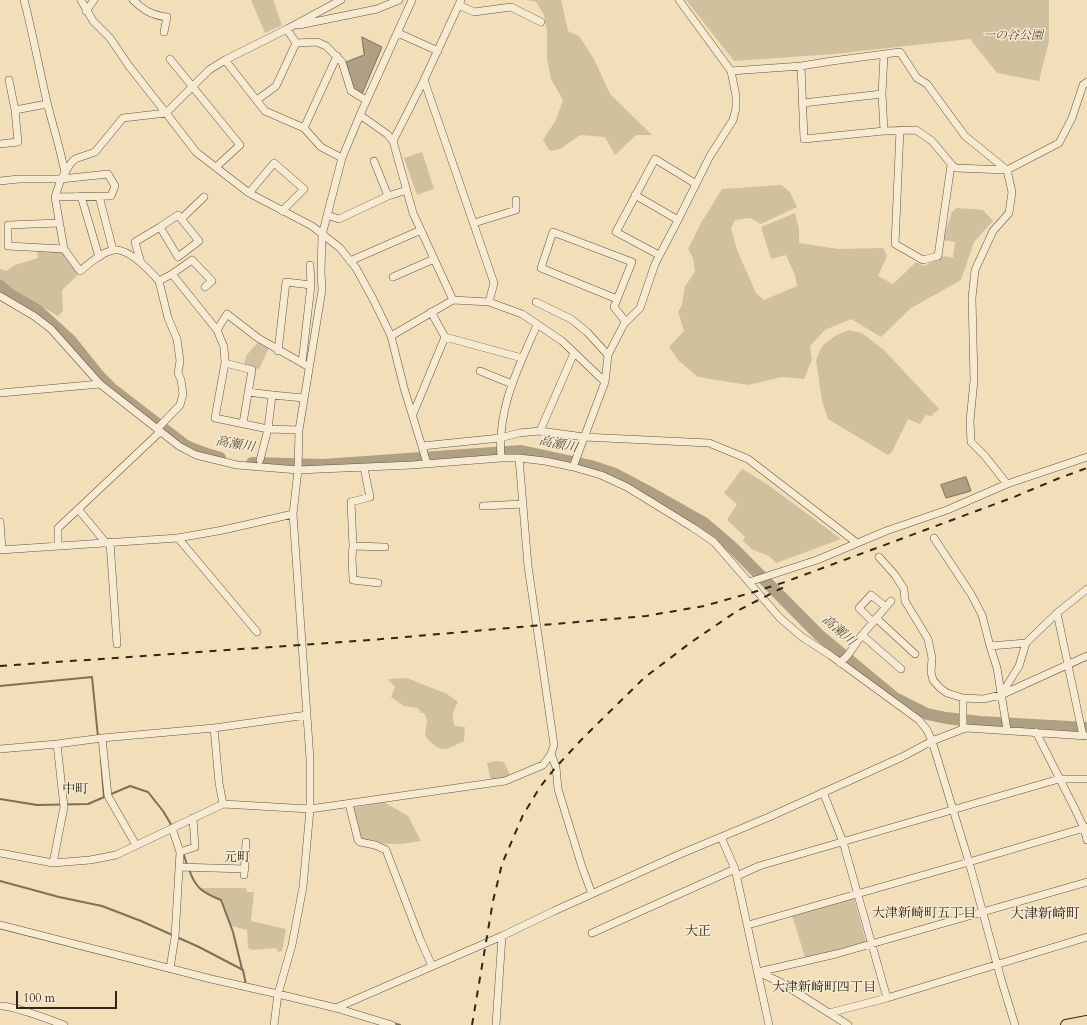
<!DOCTYPE html>
<html>
<head>
<meta charset="utf-8">
<style>
	body { margin:0 }
	#map { position:relative; width:1087px; height:1025px; overflow:hidden; background:#f2dfb9; font-family:Cardo,serif }
	canvas { display:block }
	.scale { position:absolute; left:16px; top:991px; width:101px; height:18px; box-sizing:border-box; border:2px solid #30271a; border-top:0; padding-left:5px; font-size:12px; line-height:14px; white-space:nowrap; color:#30271a; -webkit-text-stroke:3px #f7ead2; paint-order:stroke }
</style>
</head>
<body>
<div id="map">
<canvas width="1087" height="1025"></canvas>
<div class="scale">100 m</div>
</div>
<script>
const context = document.querySelector('canvas').getContext('2d');
context.lineJoin = 'round';
function fillPath(path, color) { context.fillStyle = color; context.fill(path, 'evenodd'); }
function strokePath(path, color, width, dash) { context.strokeStyle = color; context.lineWidth = width; context.lineCap = dash ? 'butt' : 'round'; context.setLineDash(dash || []); context.stroke(path); }
function label(font, color, halo, rows, align = 'center') {
  context.font = font + ' Cardo,"Noto Serif JP",serif'; context.lineWidth = 3; context.setLineDash([]); context.textBaseline = 'middle'; context.strokeStyle = halo; context.fillStyle = color; for (const [text, x, y, turn = 0] of rows) {
    context.save(); context.translate(x, y); context.rotate((+turn || 0) * Math.PI / 180); context.textAlign = isNaN(turn) ? turn : align; if (halo) context.strokeText(text, 0, 0); context.fillText(text, 0, 0); context.restore();
  }
}
fillPath(new Path2D(`
	M251 0H273L282 25 265 33Z
	M526 0H561L568 31 579 36 594 59 610 94 652 135H636L615 155 605 137 580 135 560 149 550 151 543 140 556 120 563 100 551 79 547 59V31L544 15 536 2Z
	M686 0H1049V41L1039 81 997 73 970 39 834 54 734 61Z
	M422 152 434 189 417 195 404 158Z
	M781 185 790 192 797 207 761 224 750 218 735 220 731 228 737 250 756 293 764 300 797 286 795 275 786 255 771 259 761 227 795 213 799 229V243L838 249 883 248 887 256 878 276 893 284 916 262 924 266 944 256 953 258 955 242 943 240 952 212 957 208 983 210 993 221 974 242 961 280 911 308 881 337 851 319 825 330 810 346 812 360 804 379 782 377 748 385 698 377 679 361 669 347 684 331 678 312 682 305 685 286 695 272 693 258 688 249 701 223 722 189Z
	M37 250 63 252 79 274 62 290 63 311 58 316 39 305 37 308 10 293 0 284V269L6 271 15 265 38 258Z
	M848 330 862 333 884 350 939 409 931 416 926 415 920 424 908 419 892 452 888 455 828 419 822 401 816 360 822 346 835 336Z
	M258 342 269 348 259 369 244 365 246 356Z
	M742 469 767 484 841 539 776 563 769 556 753 550 743 541 745 537 727 520 737 504 724 493Z
	M407 678 447 694 458 702C453 711 451 716 455 726L465 727 464 741C460 743 449 748 446 749 437 750 429 741 425 735L427 720 424 713H421L418 708 404 706 391 697 395 687 388 679Z
	M495 761 504 762 511 777 491 781 487 763Z
	M384 802 408 816 421 841 401 844H388L359 840 352 808Z
	M200 888H246L247 892H254L251 921 286 929 282 951 278 952 276 948 251 950 248 948 247 930 231 926 221 900 209 895Z
	M854 898 866 942 833 951 805 957 792 916Z`), '#d1c09e');
const water = new Path2D(`
	M362 37 382 47 362 94 354 90 346 62 364 55Z
	M966 477 971 491 946 498 941 485Z`);
fillPath(water, '#b0a083');
strokePath(water, '#7d7059', 1);
strokePath(new Path2D(`
	M0 686 92 677 98 737
	M101 759 104 797
	M0 799 37 805 88 804 130 786 148 792 163 811 172 826
	M183 852 187 865
	M189 869C195 888 203 893 221 900L233 932 242 969
	M0 881 59 897 102 906 141 921 199 947 243 970 246 985
	M393 1023 400 1025`), '#7d7059', 2);
strokePath(new Path2D(`
	M0 286 9 294 37 310 71 341 99 376 112 389 186 446 207 454 220 458
	M252 463 323 465 521 451 591 466 615 474 647 491 704 523 732 547 819 635 895 698 927 714 946 718 980 722 1087 728`), '#b0a083', 12);
const minor = new Path2D(`
	M24 0C33 34 39 68 47 102 53 127 61 150 65 174
	M81 0 93 21 110 38 129 66 166 113 209 70 225 60 287 29 341 0
	M133 0C145 11 151 15 167 17L164 32
	M459 5 474 12 511 7 541 22
	M86 11 94 0
	M299 25 377 9 399 0
	M287 29 296 43 317 42 326 46 342 62 351 91 366 100
	M398 33 438 51
	M170 59 240 145 216 167
	M225 60 265 111 304 128 321 147 342 158
	M801 66 804 139 884 131 916 130 932 141 952 165 956 168 1007 170 1059 143 1072 118 1083 85 1087 82
	M731 71 801 66 832 61 900 52 917 78 927 84 965 136 1007 170 1012 192 1009 213 993 231 975 270 972 298 974 380 970 421 971 442 985 456 1007 484
	M424 80 494 283 489 302
	M257 100 276 86 296 43
	M803 103 882 94
	M15 110 47 104
	M360 115 387 134 393 141 413 213 453 300
	M304 128 337 56
	M900 130 895 244 923 260 938 256 951 165
	M884 131 882 94 884 55
	M393 141 424 80 461 0
	M0 144 18 142 15 110 9 80
	M374 161 388 196
	M0 181 19 179H61L108 174 115 186 111 196 55 197
	M249 193 274 163 304 189 282 211
	M635 195 678 220
	M81 196 99 257
	M99 196 113 250
	M327 215 339 219 388 196 407 190
	M181 219 204 197
	M59 223 8 225V246L64 249
	M474 223 516 210V200
	M659 255 616 232 655 159 696 184
	M350 261 421 230
	M141 263 135 242 160 227 178 257 199 241 178 215 160 227
	M172 274 192 260 212 281 205 287
	M393 277 434 259
	M0 296 34 316 51 329 100 384 179 446 196 455 237 465 298 470 412 465 501 458H519L545 461 573 467 601 475 627 487 692 527 714 542 780 618 802 637 830 655 919 720 927 730 932 741 969 862 1001 979 1015 1025
	M617 299 541 268 553 232 632 262 614 307 626 322
	M536 302 571 319 587 332 608 355
	M431 312 445 337 522 358
	M217 330 224 347 225 363 215 418 268 429 272 395 304 398
	M391 336 453 300 489 302 522 314 562 341 605 382
	M278 351 286 282 311 285
	M225 363 252 370 243 423
	M302 363 311 285 310 265
	M309 367 258 338 227 314 217 330 172 274 159 281C150 271 129 248 114 250 102 252 90 263 80 271L64 249 55 197 61 179 71 163 75 159 95 152 123 118 166 113 196 152 249 193 312 226 340 248 356 268 373 299 391 336 404 388 427 463
	M480 371 512 384
	M248 392 272 395
	M0 393 100 384
	M413 414 445 337
	M157 429 180 405 183 394 181 380 178 373 180 361 177 339 168 318 159 281
	M540 431 574 353
	M422 446 500 438 519 433 540 431 584 437 709 443 748 459 857 543
	M501 458C497 409 518 368 537 325
	M260 460 268 429 299 430
	M573 467 605 382 608 355 624 324 640 308 655 264 678 220 710 156 733 120 736 108V96L731 71 679 0
	M364 468 370 497 351 502 353 546 385 547
	M483 506 523 504
	M78 509 106 543
	M0 522 2 549
	M178 538 257 632
	M934 538 971 594 982 615 990 646
	M110 542 117 644
	M58 546V528L160 432
	M353 546 352 557 353 580 378 583
	M0 550 178 538 223 530 293 514
	M879 557 895 575 904 589 905 601 928 639 932 658 931 672 933 680 940 688 947 693 963 698
	M749 582 817 560 886 531 947 510 1007 484 1087 457
	M1057 613 1083 736
	M876 618 915 654
	M873 622 859 608 871 595 886 607
	M862 635 901 669
	M840 663 848 655 862 635 891 601
	M1001 695 1087 656
	M214 728 219 783 223 804
	M963 729V698L983 699 1001 695 1019 666 1026 643 1057 613 1087 589
	M1007 730 997 668 990 646 1026 643
	M1036 732 1075 809 1084 828 1087 840
	M102 738 108 796 136 845
	M0 749 57 744 102 738 214 728 307 715
	M551 754 556 767 558 789 582 867 592 894
	M823 792 843 842 887 998
	M349 804 358 840 360 842 375 845 386 850 420 939 432 966
	M721 837 735 869 769 1025
	M180 852 195 847 193 818
	M0 853 53 863 90 860 116 855 223 804 310 809 505 781 543 765 551 754 554 745 528 566 519 458
	M53 863 64 807 57 744
	M179 867 245 869
	M244 875 246 842
	M737 876 759 866 1059 779H1087
	M0 925 211 979 278 994 336 1008 392 1025
	M748 925 969 862 1087 827
	M592 933 735 869
	M170 968 175 937 180 852 172 828
	M758 972 836 954 1087 882
	M758 972 780 982 848 1025
	M0 1006C13 1005 50 1020 64 1025
	M336 1008 502 936 554 911 678 855 769 817 902 757 932 741 963 729 967 728 1087 736
	M829 1013 887 998 1087 937
	M274 1025 278 994 292 945 303 887 310 809V759L293 514 298 470 299 430 322 290 321 272 322 235 342 158 360 115 412 0
	M496 1025 502 936`);
const highway = new Path2D(`
	M1066 1025 1087 1021`);
strokePath(minor, '#605542', 8);
strokePath(highway, '#30271a', 12);
strokePath(minor, '#f7ead2', 7);
strokePath(highway, '#f2dfb9', 10);
strokePath(new Path2D(`
	M0 666 371 640 646 616 704 606 754 592 785 582 1014 497 1057 479 1087 468
	M472 1025 493 901 502 864 523 815 540 787 556 767 583 738 644 678 690 643 737 611 784 587`), '#30271a', 2, [7, 7]);
label('italic 12px', '#584d3b', '#f7ead2', [
	["一の谷公園",1013,36]
]);
label('italic 13px', '#5d513f', '#f7ead2', [
	["高瀬川",235,445,10],
	["高瀬川",558,445,12],
	["高瀬川",838,631,41]
]);
label('13px', '#30271a', '#f7ead2', [
	["中町",75,790],
	["元町",237,858],
	["大津新崎町五丁目",924,914],
	["大正",698,932],
	["大津新崎町四丁目",824,988]
]);
label('14px', '#30271a', '#f7ead2', [
	["大津新崎町",1045,915]
]);
</script>
</body>
</html>
